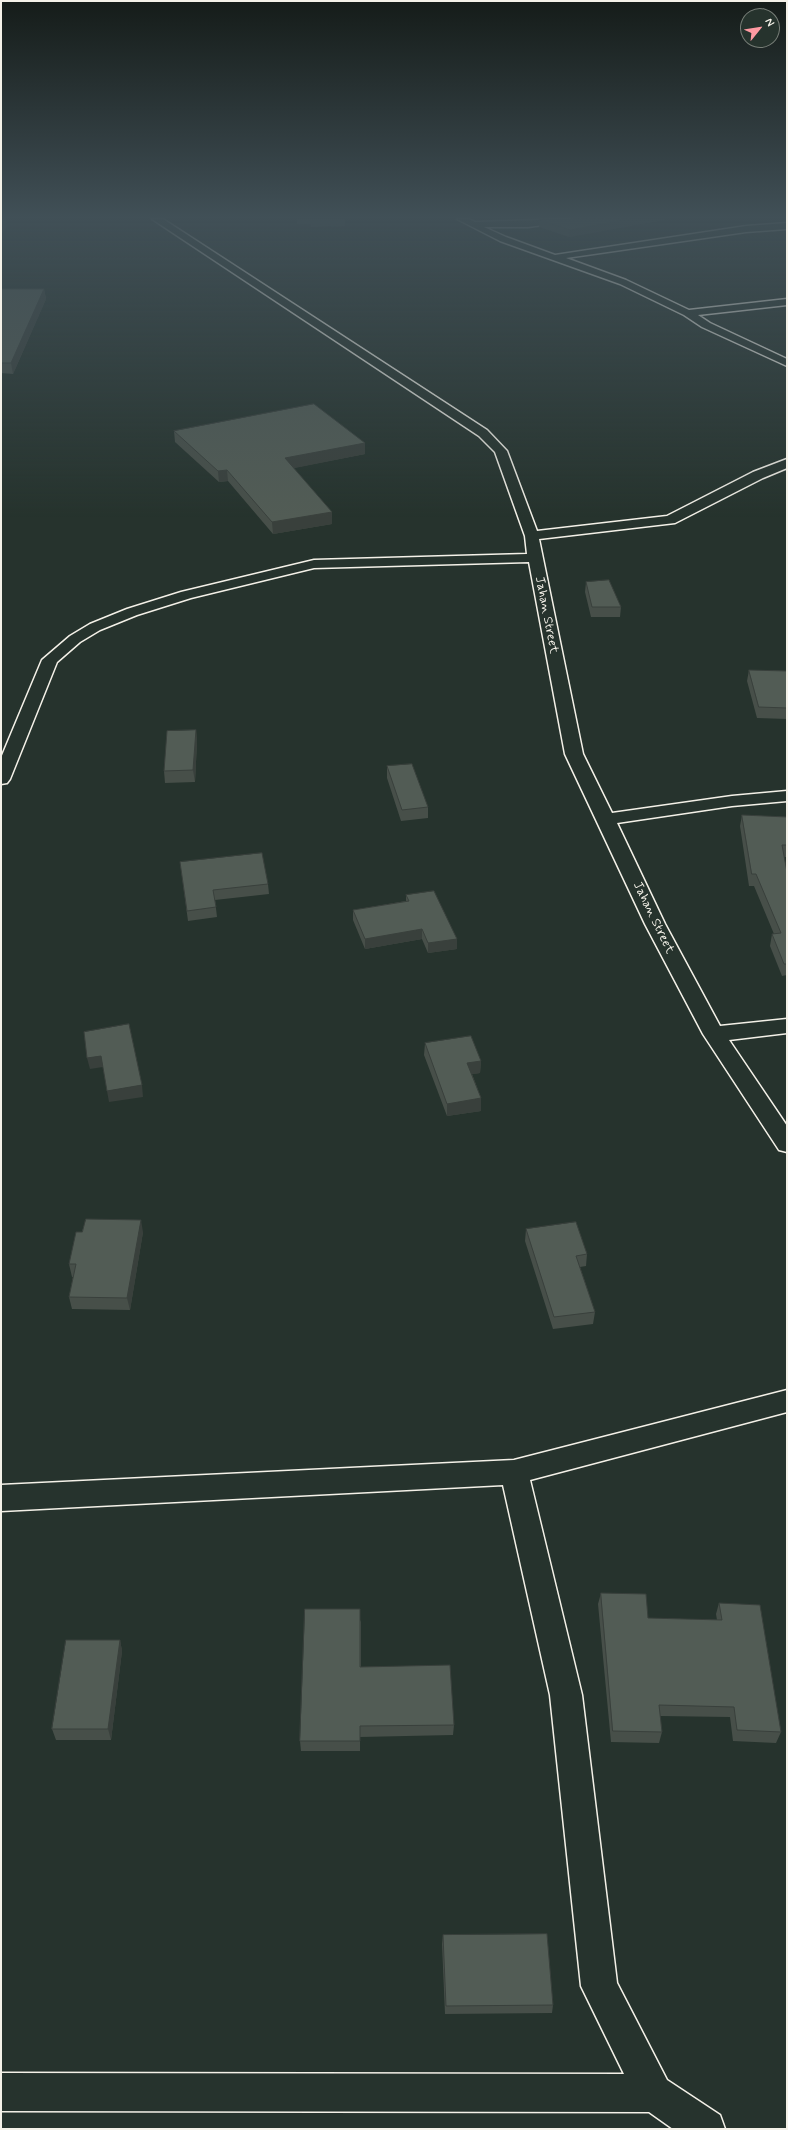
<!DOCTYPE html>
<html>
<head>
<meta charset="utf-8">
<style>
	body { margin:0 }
	#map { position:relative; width:788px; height:2130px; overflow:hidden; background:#26332d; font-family:Mynerve,sans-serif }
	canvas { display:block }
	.frame { position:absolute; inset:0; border:2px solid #f4f1e8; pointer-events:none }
	.north { position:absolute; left:740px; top:8px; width:40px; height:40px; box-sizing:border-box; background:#26332d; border:1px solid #787f78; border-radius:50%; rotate:60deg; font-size:11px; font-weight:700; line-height:16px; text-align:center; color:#f4f1e8 }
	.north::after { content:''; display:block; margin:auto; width:14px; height:18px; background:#ff9aa2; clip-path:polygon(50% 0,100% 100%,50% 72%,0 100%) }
</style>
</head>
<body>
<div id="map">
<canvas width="788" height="2130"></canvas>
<div class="frame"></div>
<div class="north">N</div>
</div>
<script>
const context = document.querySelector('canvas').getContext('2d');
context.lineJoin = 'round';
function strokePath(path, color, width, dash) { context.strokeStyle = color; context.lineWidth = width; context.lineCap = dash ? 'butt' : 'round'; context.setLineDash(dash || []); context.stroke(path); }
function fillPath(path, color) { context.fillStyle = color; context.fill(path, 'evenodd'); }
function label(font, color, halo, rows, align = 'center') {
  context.font = font + ' Mynerve,sans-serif'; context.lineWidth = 3.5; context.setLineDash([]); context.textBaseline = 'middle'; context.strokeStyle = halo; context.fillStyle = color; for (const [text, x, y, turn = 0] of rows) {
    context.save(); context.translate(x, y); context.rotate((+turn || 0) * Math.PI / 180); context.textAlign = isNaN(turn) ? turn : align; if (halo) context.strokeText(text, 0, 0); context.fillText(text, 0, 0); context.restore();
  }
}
const street = new Path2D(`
	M152 219H163L487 430 507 451 537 531 667 516 753 472 787 459V468L763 478 675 523 539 539 583 754 612 813 732 796 787 791V801L732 806 617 823 665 924 720 1026 787 1019V1033L729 1040 787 1126V1152L779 1150 703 1034 645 924 565 754 529 562 314 568 191 598 137 615 100 630 80 642 57 662 10 779 7 783 1 784V758L42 660 70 636 90 624 127 609 181 592 314 560 527 554 525 536 495 452 479 436Z
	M457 219H469L475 222 570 219 566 222 528 227H484L506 237 555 255 746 226 787 223V229L746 232 566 258 626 280 689 310 787 299V305L698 315 710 323 787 359V366L702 327 684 315 620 284 500 241Z
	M787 1390V1412L530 1480 582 1695 617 1983 667 2080 720 2115 725 2129H673L649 2112 1 2111V2073L624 2074 581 1986 550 1695 503 1485 1 1511V1485L514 1460Z`);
strokePath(street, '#f4f1e8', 3);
fillPath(street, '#26332d');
fillPath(new Path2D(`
	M297 219H345V226L311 227 310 224H297Z
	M542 219H664V220L569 237 539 227 540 220Z
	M1 289H44L46 299 13 374 1 373Z
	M174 431 365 443V454L293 468 332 512V524L273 534 228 481 219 482 175 442Z
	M586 582 621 607 620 617H591L585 592Z
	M749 670 787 671V719L757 718 747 681Z
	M196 730 197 742 195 782 165 783 164 771Z
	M387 766 428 807V818L401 821 387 778Z
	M742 815 787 817V857H784L787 872V975L782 976 770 946 772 934H774L754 886H749L740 826Z
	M180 862 268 884 269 894 215 900 217 917 188 921Z
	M406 895 457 949 428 953 422 939 365 949 353 920V910L406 901Z
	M425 1043 481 1061 480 1073 472 1074 481 1098V1111L447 1116 424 1055Z
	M526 1229 587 1254 586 1266 580 1267 595 1312 593 1324 553 1329 525 1241Z
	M143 1232 130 1310 72 1309 69 1297 73 1277H72L69 1264Z
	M601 1593 648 1618 717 1620 716 1614 719 1603 781 1732 776 1743 733 1741 730 1717 660 1716 662 1732 659 1743 611 1742 598 1604Z
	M361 1620V1667L454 1725 453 1735 360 1737V1751H301L300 1741Z
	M120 1640 122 1651 111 1740H56L52 1729Z
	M443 1935 553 2005 552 2013 445 2014 442 1944Z`), '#474f49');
fillPath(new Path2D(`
	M5 219H6L7 227 1 235V224Z
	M629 219H664V220L569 237 570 230Z
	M44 289 46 299 13 374 11 363Z
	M365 443V454L285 470V458Z
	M227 470 228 481 219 482 218 471Z
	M332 512V524L273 534 272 522Z
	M196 730 197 742 195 782 193 770Z
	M422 929V939L365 949V939Z
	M457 939V949L428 953V943Z
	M101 1056 103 1067 90 1069 87 1058Z
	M481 1061 480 1073 467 1075V1063Z
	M142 1085 143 1097 109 1102 107 1091Z
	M481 1098V1111L447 1116V1104Z
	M141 1220 143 1232 130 1310 127 1298Z
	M120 1640 122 1651 111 1740 108 1729Z`), '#39403c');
const building = new Path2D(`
	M1 219H5L1 224Z
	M542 219H629L570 230 540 220Z
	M1 289H44L11 363H1Z
	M314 404 365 443 285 458 332 512 272 522 227 470 218 471 174 431Z
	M609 580 621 607H592L586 582Z
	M749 670 787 671V708L759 707Z
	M196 730 193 770 164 771 167 731Z
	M412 764 428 807 402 810 387 766Z
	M742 815 787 817V845H782L787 872V964H784L772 934 781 933 756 874H752Z
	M262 853 268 884 213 890 216 907 187 911 180 862Z
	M434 891 457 939 428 943 422 929 365 939 353 910 409 901 406 895Z
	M129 1024 142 1085 107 1091 101 1056 87 1058 84 1032Z
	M471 1036 481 1061 467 1063 481 1098 447 1104 425 1043Z
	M86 1219 141 1220 127 1298 69 1297 76 1264H69L76 1232H82Z
	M576 1222 587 1254 576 1256 595 1312 554 1317 526 1229Z
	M601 1593 646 1594 648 1618 722 1620 719 1603 760 1605 781 1732 737 1730 734 1707 659 1705 662 1732 613 1731Z
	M305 1609H360V1667L450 1665 454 1725 360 1726V1741H300Z
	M66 1640H120L108 1729H52Z
	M547 1934 553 2005 446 2006 443 1935Z`);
fillPath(building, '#525c55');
strokePath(building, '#39403c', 1);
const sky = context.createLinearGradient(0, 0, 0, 518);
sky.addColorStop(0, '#151c19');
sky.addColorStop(0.42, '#415057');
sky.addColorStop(1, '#41505700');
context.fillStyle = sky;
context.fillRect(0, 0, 788, 518);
label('13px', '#f4f1e8', '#26332d', [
	["Jahan Street",546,615,79],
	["Jahan Street",653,918,64]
]);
</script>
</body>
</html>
